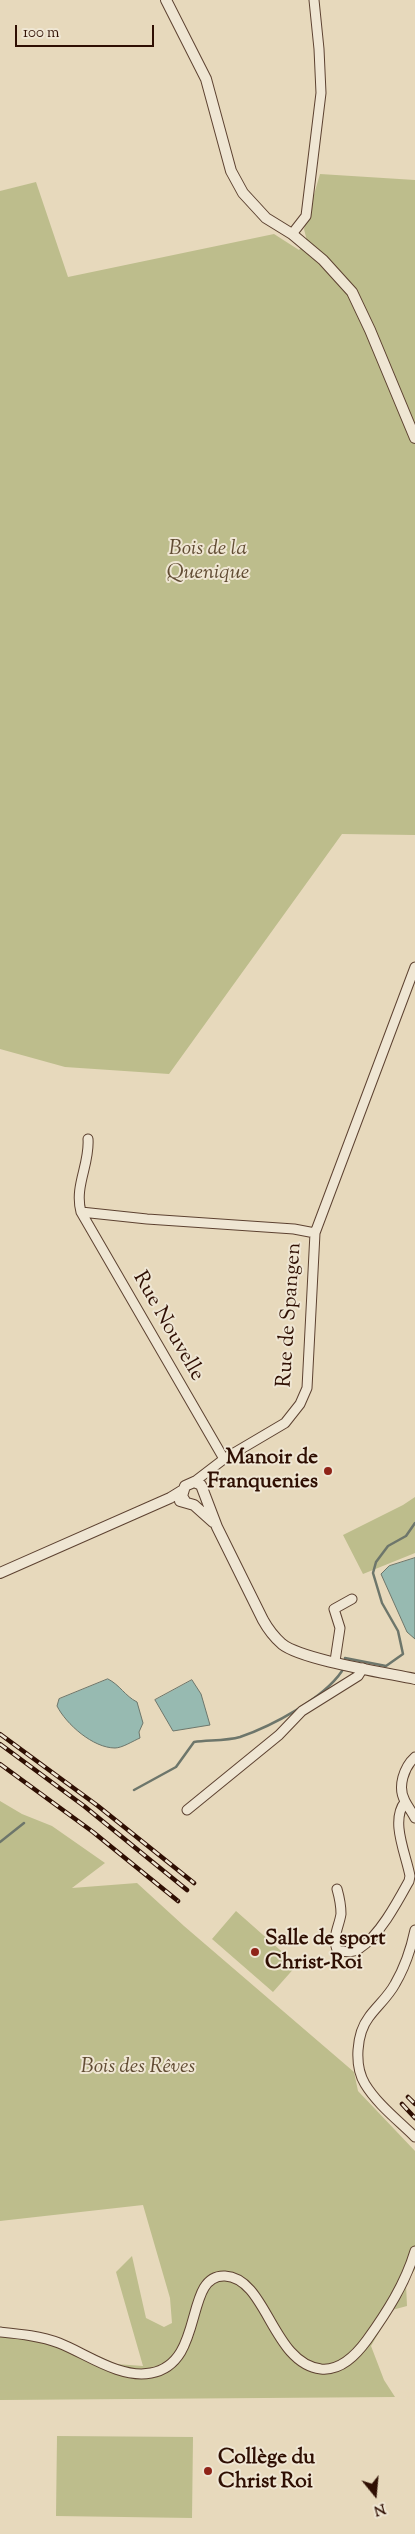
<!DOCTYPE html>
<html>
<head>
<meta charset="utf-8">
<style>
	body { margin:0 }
	#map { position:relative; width:415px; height:2534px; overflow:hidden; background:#e7d9bc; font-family:"Sorts Mill Goudy",serif }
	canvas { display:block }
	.north { position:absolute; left:350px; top:2469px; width:50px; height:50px; -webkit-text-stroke:4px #efe6d3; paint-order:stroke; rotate:163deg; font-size:14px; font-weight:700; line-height:20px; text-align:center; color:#2f0f03 }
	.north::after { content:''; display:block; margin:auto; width:18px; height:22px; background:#2f0f03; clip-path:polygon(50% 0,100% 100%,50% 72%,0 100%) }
	.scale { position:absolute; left:15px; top:25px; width:139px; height:22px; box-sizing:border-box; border:2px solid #2f0f03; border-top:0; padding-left:6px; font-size:15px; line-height:18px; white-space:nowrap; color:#2f0f03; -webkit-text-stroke:4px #efe6d3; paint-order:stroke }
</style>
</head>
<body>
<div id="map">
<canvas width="415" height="2534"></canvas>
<div class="north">N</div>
<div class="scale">100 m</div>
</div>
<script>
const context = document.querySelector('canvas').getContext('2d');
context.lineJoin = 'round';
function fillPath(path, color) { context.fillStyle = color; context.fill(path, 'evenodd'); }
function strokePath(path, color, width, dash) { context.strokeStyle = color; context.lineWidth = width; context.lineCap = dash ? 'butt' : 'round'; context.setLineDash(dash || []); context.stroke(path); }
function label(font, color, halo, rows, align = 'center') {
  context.font = font + ' "Sorts Mill Goudy",serif'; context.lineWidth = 4; context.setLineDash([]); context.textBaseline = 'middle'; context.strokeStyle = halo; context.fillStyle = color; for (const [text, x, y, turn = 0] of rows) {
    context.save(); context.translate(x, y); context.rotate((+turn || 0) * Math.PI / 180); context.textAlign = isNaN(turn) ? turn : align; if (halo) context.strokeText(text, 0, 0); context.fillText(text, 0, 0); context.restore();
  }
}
fillPath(new Path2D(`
	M320 174 415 180V835L342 834 169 1074 65 1067 0 1049V191L36 182 68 277 274 234 299 250 307 241 304 229Z
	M415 1497V1553L363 1574 343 1535 403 1505Z
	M0 1801 22 1814 52 1826 105 1863 72 1888 137 1883 184 1926 354 2072 358 2091 415 2151V2269L406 2284 407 2306 392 2310 371 2346 384 2380 395 2397 0 2400V2327L57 2337 116 2364 143 2366 116 2272 132 2256 146 2318 164 2327 172 2323 170 2298 143 2205 0 2221Z
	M236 1911 297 1965 273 1992 212 1939Z
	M57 2436 193 2437 192 2518 56 2516Z`), '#bdbd8c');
const water = new Path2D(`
	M415 1558V1639L407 1632 381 1574 389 1566Z
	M108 1679C120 1685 125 1696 137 1702L143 1723 139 1732 140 1738C133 1741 122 1748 115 1748 93 1748 66 1724 57 1706L59 1699Z
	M192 1680 201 1694 210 1725 173 1731 155 1700Z`);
fillPath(water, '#97bab1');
strokePath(water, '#6d766b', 1);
strokePath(new Path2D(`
	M345 1658 386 1666 403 1654 398 1631 382 1603 373 1573 376 1562 388 1546 406 1536 415 1523
	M134 1790 176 1767 194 1742C209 1740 226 1741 240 1737 272 1726 323 1699 342 1671
	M0 1842 24 1823`), '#6d766b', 2.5);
const minor = new Path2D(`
	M292 234 306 216 321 93 319 49 314 0
	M88 1139C90 1164 74 1186 81 1212L224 1459
	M81 1212 147 1219 294 1229 315 1233
	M194 1482 224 1459 285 1423 300 1404 307 1388 315 1233 415 967
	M335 1661 340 1628 334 1609 352 1599
	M415 1757C404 1767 397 1787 405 1801 408 1807 412 1812 415 1818
	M187 1810 279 1735 302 1711 358 1676 363 1668
	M337 1889C339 1896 341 1906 341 1914 339 1927 332 1936 337 1950 344 1952 353 1953 360 1948 380 1935 398 1901 409 1881L410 1876C406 1854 390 1821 405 1802
	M415 1930C411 1949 405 1967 395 1984 388 1997 377 2006 369 2017 356 2034 354 2066 365 2084 377 2104 399 2121 415 2137
	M0 2332C20 2334 41 2336 59 2343 87 2354 120 2379 151 2373 206 2363 183 2274 225 2276 267 2278 272 2363 321 2369 341 2371 356 2355 367 2340 387 2312 405 2284 415 2251`);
const tertiary = new Path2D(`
	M166 0 206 79 231 171 243 193 266 218 292 234 323 260 352 292 370 330 415 438
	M180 1501 194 1505 213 1522
	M185 1501 182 1496 185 1486 194 1482 201 1485 217 1527 263 1620C268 1629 274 1637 282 1644 302 1660 387 1673 415 1679
	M0 1573 170 1498 183 1490`);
strokePath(minor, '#5d4231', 11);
strokePath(tertiary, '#5d4231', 12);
strokePath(minor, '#efe6d3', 9);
strokePath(tertiary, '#efe6d3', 10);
const rail = new Path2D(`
	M0 1734 98 1806 194 1883
	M0 1744 84 1806 187 1890
	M0 1764 93 1832 178 1901
	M408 2097 415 2104
	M402 2104 415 2118`);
strokePath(rail, '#2f0f03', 4.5);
strokePath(rail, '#efe6d3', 2.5, [8]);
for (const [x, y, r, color] of [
	[328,1471,5,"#8f2418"],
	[255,1952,5,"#8f2418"],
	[208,2471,5,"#8f2418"]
]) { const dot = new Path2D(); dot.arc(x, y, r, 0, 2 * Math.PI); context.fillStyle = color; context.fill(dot); strokePath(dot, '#efe6d3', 2); }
label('italic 21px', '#614c33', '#efe6d3', [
	["Bois de la",208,550],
	["Quenique",208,574],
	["Bois des Rêves",138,2068]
]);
label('21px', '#2f0f03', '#efe6d3', [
	["Rue de Spangen",291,1315,-86],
	["Rue Nouvelle",167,1327,60]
]);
label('bold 21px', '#2f0f03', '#efe6d3', [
	["Manoir de",318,1459,"right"],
	["Franquenies",318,1483,"right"],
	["Salle de sport",265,1940],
	["Christ-Roi",265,1964],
	["Collège du",218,2459],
	["Christ Roi",218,2483]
], 'left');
</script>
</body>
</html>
